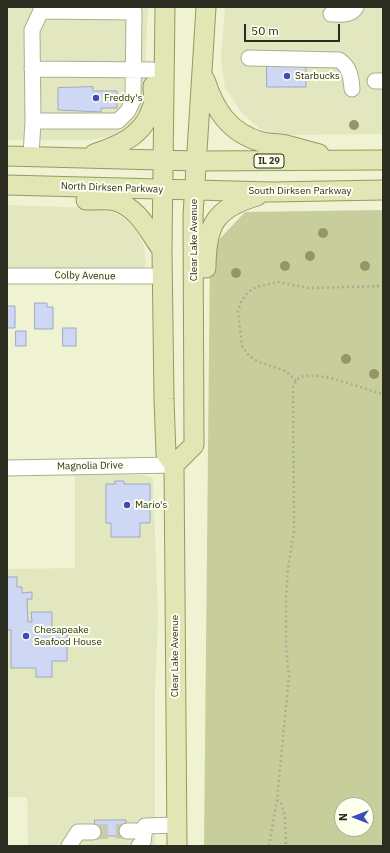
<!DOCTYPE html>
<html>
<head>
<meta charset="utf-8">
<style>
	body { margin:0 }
	#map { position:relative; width:390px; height:853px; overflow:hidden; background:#eff3d2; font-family:"IBM Plex Sans",sans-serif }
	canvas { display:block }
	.frame { position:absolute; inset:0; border:8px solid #2c2d21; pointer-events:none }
	.north { position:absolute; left:334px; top:797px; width:40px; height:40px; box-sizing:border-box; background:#fcffeb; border:1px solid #a9ab9a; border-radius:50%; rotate:270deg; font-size:11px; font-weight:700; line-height:16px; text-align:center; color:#2c2d21 }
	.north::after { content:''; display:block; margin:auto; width:14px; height:18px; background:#3c4bbf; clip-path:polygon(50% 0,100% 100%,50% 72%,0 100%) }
	.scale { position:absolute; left:244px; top:24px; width:96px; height:18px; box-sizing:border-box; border:2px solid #2c2d21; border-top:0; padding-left:5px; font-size:12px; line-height:14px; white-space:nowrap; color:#2c2d21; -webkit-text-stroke:3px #fcffeb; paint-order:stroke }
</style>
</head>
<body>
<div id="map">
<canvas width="390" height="853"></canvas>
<div class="frame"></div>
<div class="north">N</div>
<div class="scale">50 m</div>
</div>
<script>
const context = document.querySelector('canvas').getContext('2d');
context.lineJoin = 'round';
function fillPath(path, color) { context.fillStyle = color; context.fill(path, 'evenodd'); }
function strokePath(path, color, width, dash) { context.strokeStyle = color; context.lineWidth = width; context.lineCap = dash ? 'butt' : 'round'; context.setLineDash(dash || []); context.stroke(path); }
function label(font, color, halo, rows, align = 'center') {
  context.font = font + ' "IBM Plex Sans",sans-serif'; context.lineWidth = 4; context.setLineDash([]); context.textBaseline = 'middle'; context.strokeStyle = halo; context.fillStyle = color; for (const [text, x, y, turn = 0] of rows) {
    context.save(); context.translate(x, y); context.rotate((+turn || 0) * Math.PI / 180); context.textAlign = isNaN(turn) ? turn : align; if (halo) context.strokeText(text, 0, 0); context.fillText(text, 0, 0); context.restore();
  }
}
fillPath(new Path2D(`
	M7 7H148L144 98 141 108 131 123 115 135 90 140H7Z
	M225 7H383V134L287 135 272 133 259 128 242 113 225 88 221 58Z
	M7 205 91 208 113 212 129 221 137 231 144 246 146 265 141 269 7 271Z
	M75 474 143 475 153 478 158 618 155 694V846H28L27 797H7V569L75 568Z`), '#e3e7c0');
fillPath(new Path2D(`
	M383 210V846H204L210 249 245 212ZM342 805H366V829H342Z`), '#c8cd9c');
const building = new Path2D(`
	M267 64H306V87H267Z
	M93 87V91H117V108H101V112L58 110V88Z
	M35 303H47V307H53V329H35Z
	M7 306H15V328H7Z
	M63 328H76V346H63Z
	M16 331H26V346H16Z
	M115 481H124V484H150V523H140V537H111V523H106V484H115Z
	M7 577H17V587H22V593L32 592V599H27L28 622H32L31 612H52V633L67 632V661H52V677H36V668H11V630H7Z
	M95 820H126V836H95Z`);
fillPath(building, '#ced7f4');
strokePath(building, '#9fa8c5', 1);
strokePath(new Path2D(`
	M93 832 127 831`), '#c8cbaf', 15, [15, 8]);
const minor = new Path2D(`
	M41 11 134 12 133 7
	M331 14C341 14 351 16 356 7
	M249 58 339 60C350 67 351 77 352 89
	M32 69 153 70
	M375 81H383
	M33 121H118L128 111 133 100 134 12
	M31 156 33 121 32 30 41 11V7
	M7 276H162
	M7 468 174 465
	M127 831H145
	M69 846 78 832H93
	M139 846 143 842 145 826 177 825`);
const major = new Path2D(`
	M165 7 162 250 164 399 166 454 174 465 177 846
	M205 80C215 110 229 133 262 142 270 144 278 143 286 145 297 148 308 151 319 154
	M94 154C120 145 143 136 152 108 155 102 153 93 153 86
	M7 156 197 161 383 160
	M7 185 272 192 383 190
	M86 200C95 200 107 199 115 201 139 208 149 232 162 250
	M206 268C206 225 215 208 257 196
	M174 465 194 445 193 215 206 7`);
strokePath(minor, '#abae8f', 17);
strokePath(major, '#959a60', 21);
strokePath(new Path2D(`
	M296 381 286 371 259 362 249 356 242 346 238 312 241 302 247 293 256 287 278 282 309 288 383 286
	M277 800 281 802 285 817 286 846
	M269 846 277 800 289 676 286 649V596L288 569 294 531 293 385C297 380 300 376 306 376 328 373 361 389 383 394`), '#aaad93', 2.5, [2, 3]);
strokePath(minor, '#fff', 15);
strokePath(major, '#e2e5b4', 19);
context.fillStyle = '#939767';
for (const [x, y] of [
	[354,125],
	[323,233],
	[310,256],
	[285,266],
	[365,266],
	[236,273],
	[346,359],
	[374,374]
]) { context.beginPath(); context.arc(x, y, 5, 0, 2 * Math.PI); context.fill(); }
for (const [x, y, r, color] of [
	[287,76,4,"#3c4bbf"],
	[96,98,4,"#3c4bbf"],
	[127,505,4,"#3c4bbf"],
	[26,636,4,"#3c4bbf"]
]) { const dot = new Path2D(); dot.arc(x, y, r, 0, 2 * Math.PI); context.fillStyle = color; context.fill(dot); strokePath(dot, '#fcffeb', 1.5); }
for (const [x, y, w] of [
	[269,161,30]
]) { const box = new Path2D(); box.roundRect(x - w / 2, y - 7, w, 14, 3); context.fillStyle = '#fcffeb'; context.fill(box); strokePath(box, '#2c2d21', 1); }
label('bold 9px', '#2c2d21', null, [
	["IL 29",269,161]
]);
label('10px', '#2c2d21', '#fcffeb', [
	["Starbucks",295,76],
	["Freddy's",104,98],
	["Mario's",135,505],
	["Chesapeake",34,630],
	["Seafood House",34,642]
], 'left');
label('10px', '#2c2d21', '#fcffeb', [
	["North Dirksen Parkway",112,188,2],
	["South Dirksen Parkway",300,191],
	["Clear Lake Avenue",194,240,-90],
	["Colby Avenue",85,276,1],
	["Magnolia Drive",90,466,-1],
	["Clear Lake Avenue",175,656,-90]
]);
</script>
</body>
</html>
